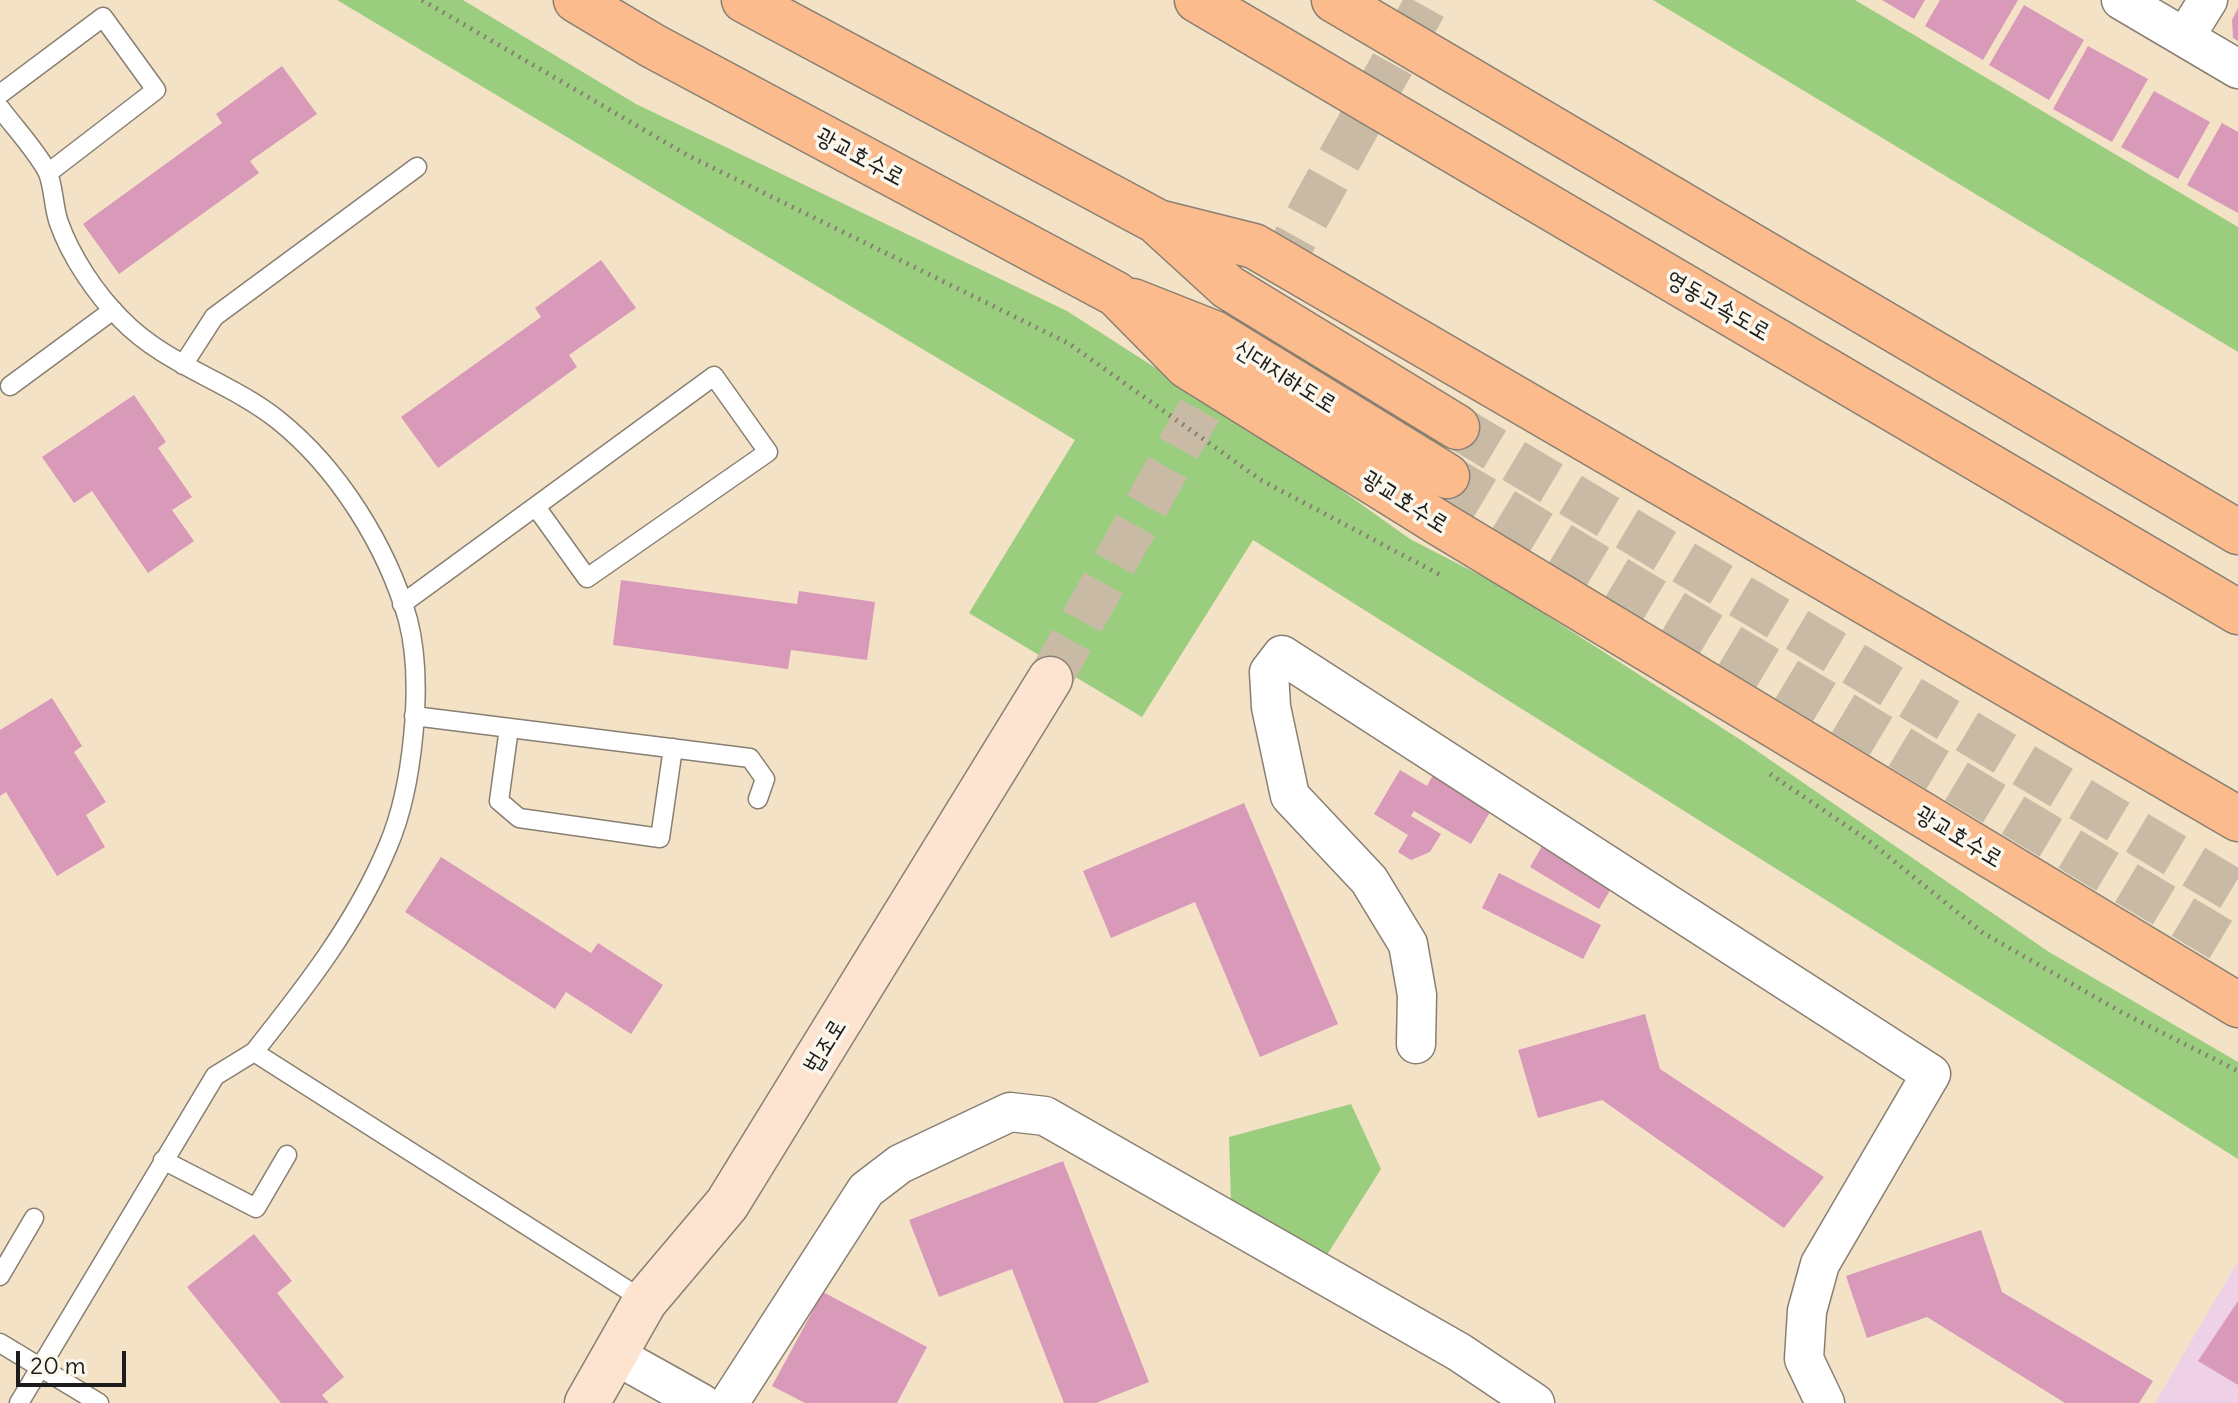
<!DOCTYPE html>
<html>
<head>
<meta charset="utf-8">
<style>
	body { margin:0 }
	#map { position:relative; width:2238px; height:1403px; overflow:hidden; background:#f4e2c7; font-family:Delius,sans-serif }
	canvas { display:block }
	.scale { position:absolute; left:16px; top:1351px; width:110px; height:36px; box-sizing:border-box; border:4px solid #1c1c1c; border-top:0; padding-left:10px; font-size:24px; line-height:28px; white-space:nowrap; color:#1c1c1c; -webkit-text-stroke:6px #fbf7ec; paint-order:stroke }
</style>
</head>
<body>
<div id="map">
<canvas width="2238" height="1403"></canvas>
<div class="scale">20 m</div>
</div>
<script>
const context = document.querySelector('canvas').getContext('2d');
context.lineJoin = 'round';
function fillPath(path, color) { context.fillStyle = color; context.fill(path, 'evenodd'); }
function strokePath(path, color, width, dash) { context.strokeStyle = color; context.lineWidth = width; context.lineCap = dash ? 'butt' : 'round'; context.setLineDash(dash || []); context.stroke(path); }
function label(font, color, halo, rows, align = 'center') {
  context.font = font + ' Delius,"Poor Story",sans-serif'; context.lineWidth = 7; context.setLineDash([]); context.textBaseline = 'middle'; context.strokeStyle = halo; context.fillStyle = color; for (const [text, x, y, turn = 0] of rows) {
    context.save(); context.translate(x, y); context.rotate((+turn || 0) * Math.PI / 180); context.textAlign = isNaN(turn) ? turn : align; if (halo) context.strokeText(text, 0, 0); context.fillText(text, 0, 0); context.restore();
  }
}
fillPath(new Path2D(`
	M2238 1261V1403H2155Z`), '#eed0e7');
fillPath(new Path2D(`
	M337 0H463L636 104 1067 311 1299 460 1410 539 1501 586 1747 744 2049 952 2238 1062V1159L1253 540 1142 717 969 613 1075 440Z
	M1653 0H1855L2238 227V352Z
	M1351 1104 1381 1169 1325 1258 1231 1203 1229 1137Z`), '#9ace7e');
fillPath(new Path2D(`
	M1882 0H1925L1914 19Z
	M1940 0H2018L1983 60 1925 26Z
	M2024 5 2084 40 2049 100 1989 65Z
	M2238 8V41L2233 38 2232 20Z
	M2088 46 2148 79 2112 142 2053 109Z
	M282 66 317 114 250 161 259 173 119 274 83 224 222 123 216 114Z
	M2154 91 2210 122 2178 179 2121 147Z
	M2222 123 2238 132V213L2187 185Z
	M601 260 636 308 569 355 577 367 438 468 401 417 541 317 535 308Z
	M134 395 166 442 158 448 192 497 172 510 194 541 148 573 92 491 74 503 42 457Z
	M621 580 797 604 799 591 875 602 867 660 791 650 788 669 613 645Z
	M52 698 82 746 74 752 106 802 86 815 105 847 57 876 6 792 0 796V730Z
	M1400 770 1427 786 1433 775 1492 809 1471 844 1414 811 1411 816 1441 834 1430 852 1411 860 1398 852 1408 835 1374 814Z
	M1244 803 1338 1024 1260 1057 1195 902 1111 938 1083 871Z
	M1545 841 1615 882 1599 909 1530 867Z
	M441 857 591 953 598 943 663 985 631 1034 566 992 555 1009 405 912Z
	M1499 873 1601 925 1583 959 1482 908Z
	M1645 1014 1660 1069 1824 1177 1784 1228 1602 1100 1538 1118 1518 1050Z
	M1063 1161 1149 1382 1096 1403H1064L1012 1269 939 1297 909 1220Z
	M1981 1230 2002 1292 2153 1381 2139 1403H2065L1927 1317 1867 1338 1846 1276Z
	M254 1234 292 1281 277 1293 344 1377 322 1395 329 1403H281L187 1287Z
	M823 1292 927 1347 897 1403H805L772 1386Z
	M2238 1301V1385L2198 1361Z`), '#d999b9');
strokePath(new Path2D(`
	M1050 679 1428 0`), '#c9baa5', 44, [44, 22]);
strokePath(new Path2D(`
	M1457 427 2238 893
	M1447 476 2238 950`), '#c9baa5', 44, [44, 22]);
const lane = new Path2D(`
	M0 94 103 17 156 90 48 173
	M0 108C15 128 35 149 47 171 54 185 53 207 59 223 71 257 96 294 121 319 165 365 229 381 278 420 338 468 387 546 408 620 424 681 413 788 388 846 356 923 305 988 254 1052
	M183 365 214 317 417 167
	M10 386 113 310
	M402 604 714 376 768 452 587 578 536 507
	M414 716 750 758 765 779 758 799
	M509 728 499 801 519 818 660 838 673 748
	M163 1160 256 1208 287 1155
	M0 1276 34 1218
	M0 1343 99 1403
	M19 1403 215 1076 254 1052 645 1301`);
const street = new Path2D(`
	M2121 0 2238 69
	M2185 37 2208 0
	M1416 1044 1417 995 1408 944 1369 880 1290 796 1271 707 1269 672 1282 655 1931 1074 1820 1264 1807 1311 1804 1359 1825 1403
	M615 1355 701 1403
	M729 1403 866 1190 900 1164 1010 1112 1045 1116 1459 1352 1535 1403`);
const secondary = new Path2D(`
	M587 1403 645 1301 727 1204 1050 679`);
const highway = new Path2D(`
	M576 0 653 46 1116 294 1187 366 1439 523 2238 1005
	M744 0 1158 222 1254 246 2238 819
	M1197 0 2238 612
	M1334 0 2238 532
	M1159 224 1228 287 1457 427
	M1133 301 1214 333 1447 476`);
strokePath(lane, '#887f72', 21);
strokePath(street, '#887f72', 41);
strokePath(secondary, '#887f72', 47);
strokePath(highway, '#887f72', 47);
strokePath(new Path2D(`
	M422 0 687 155 1068 343 1261 480 1444 577
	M1770 774 1869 841 1983 933 2123 1013 2238 1071`), '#887f72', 5, [2, 6]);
strokePath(lane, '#fff', 18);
strokePath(street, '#fff', 38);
strokePath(secondary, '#fde4d1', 44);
strokePath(highway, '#fbbb8c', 44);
label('24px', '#1c1c1c', '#fbf7ec', [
	["광교호수로",860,157,28],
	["영동고속도로",1718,306,30],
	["신대지하도로",1285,377,32],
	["광교호수로",1405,502,32],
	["광교호수로",1959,837,31],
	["법조로",825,1046,-58]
]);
</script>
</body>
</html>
